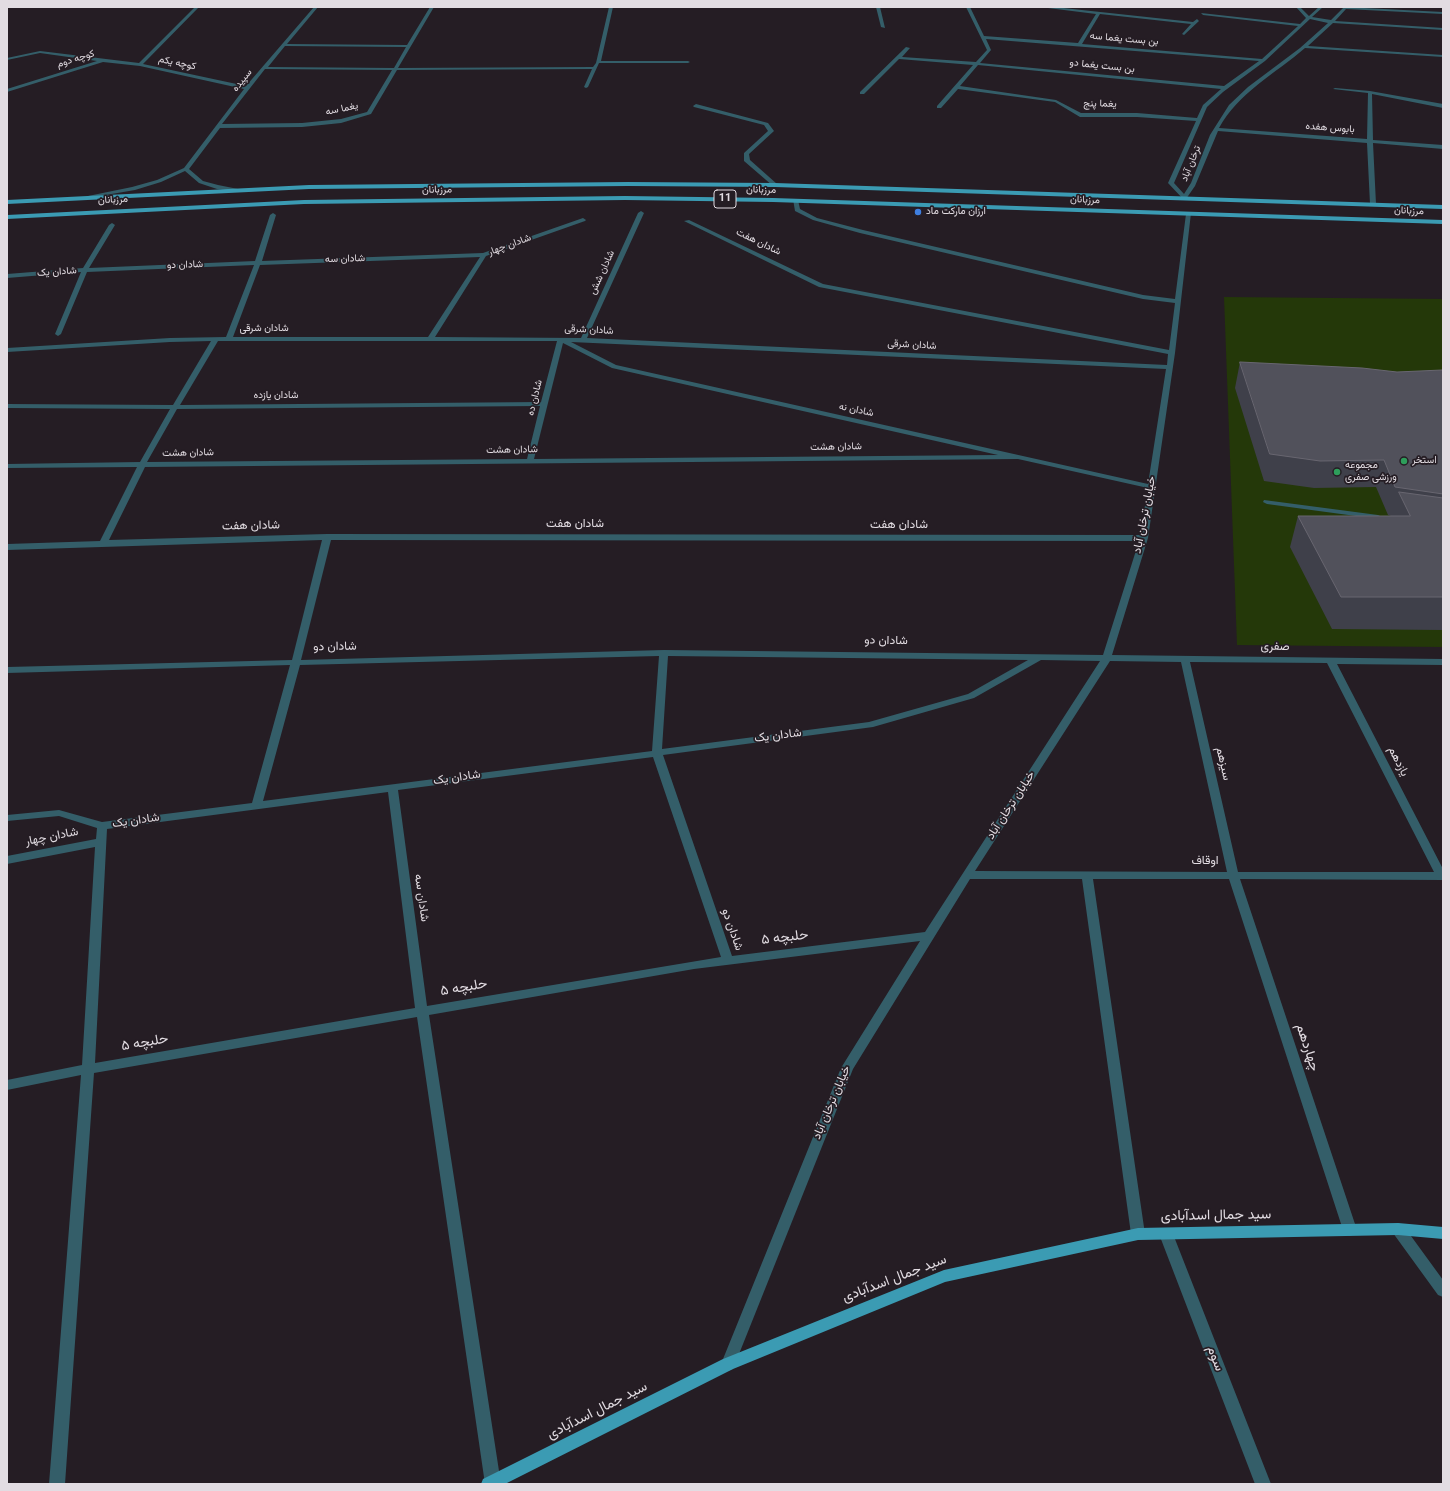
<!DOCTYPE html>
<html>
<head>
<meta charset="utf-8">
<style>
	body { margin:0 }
	#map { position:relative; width:1450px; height:1491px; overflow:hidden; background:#251d24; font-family:Georgia,serif }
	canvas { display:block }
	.frame { position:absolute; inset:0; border:8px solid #e2dce2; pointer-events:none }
</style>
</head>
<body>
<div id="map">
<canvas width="1450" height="1491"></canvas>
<div class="frame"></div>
</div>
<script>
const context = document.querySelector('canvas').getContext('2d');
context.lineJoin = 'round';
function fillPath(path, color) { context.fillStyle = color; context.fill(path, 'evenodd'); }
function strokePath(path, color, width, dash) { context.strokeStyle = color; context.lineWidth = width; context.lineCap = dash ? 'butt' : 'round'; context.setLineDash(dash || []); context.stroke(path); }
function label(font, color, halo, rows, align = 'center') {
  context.font = font + ' Georgia,Vazirmatn,serif'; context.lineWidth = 3.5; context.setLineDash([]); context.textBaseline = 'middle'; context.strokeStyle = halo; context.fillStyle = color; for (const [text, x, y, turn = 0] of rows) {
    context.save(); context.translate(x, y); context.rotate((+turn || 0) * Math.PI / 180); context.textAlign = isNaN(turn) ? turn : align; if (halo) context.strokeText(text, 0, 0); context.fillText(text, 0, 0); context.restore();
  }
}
fillPath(new Path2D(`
	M1224 297 1443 299V647L1237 645Z`), '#243809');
fillPath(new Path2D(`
	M195 7H199L143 64 246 86 314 7H318L287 44 407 45 430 7H434L398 68 593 67 596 63 609 7H613L601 61H688L690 62 688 63H599L588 87 586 88 584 87 592 69 397 70 371 114 341 123 302 127 220 128 189 169 203 181 218 185 238 189V191L217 189 199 183 185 171 161 182 135 190 88 198V196L132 187 157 180 184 168 244 89 140 66 103 62 7 92V89L97 61 40 53 7 60V58L40 51 139 63ZM285 46 406 47 394 68 268 67ZM265 69 392 70 367 112 341 119 302 123 222 124Z
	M876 7H880L885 28 881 27Z
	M966 7H970L984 36 1078 43 1096 14 1040 7H1054L1193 22 1197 19 1199 21 1184 35 1182 34 1191 24 1100 14 1082 44 1262 59 1298 26 1203 15 1201 13 1300 24 1306 18 1296 7H1300L1309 16 1319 7H1323L1312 17 1331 20 1344 7 1443 12V14L1346 9 1335 21 1443 28V30L1333 23 1308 46 1443 55V57L1305 48C1275 74 1239 92 1219 128L1367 139 1368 93 1333 89 1335 88 1370 91 1443 104V108L1372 94 1373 140 1443 145V149L1373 143 1376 204 1373 206 1370 204 1367 143 1218 131 1195 186 1186 199 1184 200 1168 183 1196 121 1137 117H1080L1055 102 958 89 941 108H937V106L973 65 899 59 864 94H860V92L906 47 910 48 902 57 976 62 987 50ZM1310 19 1328 23 1300 48 1248 87 1229 105 1210 135 1191 183 1184 194 1174 183 1207 107 1223 92 1265 61ZM986 39 1259 61 1224 86 980 63 991 50ZM978 65 1221 89 1203 105 1197 118 1137 113H1081L1056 100 960 86Z
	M696 104 768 123 774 131 749 154 750 160 777 184V186H773L744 161V153L768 131 764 125 694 107 693 106Z
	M793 199 798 200 800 209 817 218 863 230 1143 295 1175 299 1186 214 1191 213 1175 353 1148 538 1112 655 1443 659V665L1337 664 1443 869V880L1240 879 1357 1230 1355 1234 1350 1236 1345 1234 1343 1230 1229 879H1093L1145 1234 1143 1238 1138 1240 1133 1238 1131 1234 1082 879H970L853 1069 733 1369 728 1371 723 1369 721 1364 841 1068 920 941 694 969 429 1015 501 1484H485L417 1017 94 1073 65 1484H49L81 1075 7 1090V1080L82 1065 95 847 7 864V856L96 839 97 828 59 816 7 821V815L59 810 102 822 252 803 290 665 7 673V667L292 660 322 540 7 550V544L100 541 137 467 7 468V464L140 462 170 409 7 408V404L173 405 211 341 170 342 7 352V348L170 338 226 337 254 265 87 272 61 334 58 336 55 334 81 272 7 278V274L83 268 109 225 112 223 115 225 89 268 255 261 270 215 273 213 276 215 262 261 483 253 583 218 586 220 585 221 486 256 435 337 581 338 638 213 641 211 644 213 587 338 1167 365 1168 354 819 287 684 221 689 220 823 284 1169 350 1175 303 1143 299 860 233 813 220 795 211ZM480 257 428 337H233L260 265ZM218 341H557L541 402 180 405ZM571 342 1166 369 1148 484 616 365ZM563 343 612 368 998 455 534 459ZM540 406 527 459 147 462 177 409ZM1018 459 1148 488 1140 535 327 534 109 540 145 467ZM331 540 1139 541 1103 655 664 650 301 660ZM659 656 652 751 263 801 300 665ZM668 656 1028 660 968 694 869 722 662 749ZM1041 660 1100 661 925 932 732 956 663 755 873 727 974 698ZM1110 661 1181 662 1227 872 975 871ZM1190 662 1327 663 1434 872H1238ZM653 757 721 957 427 1006 398 790ZM388 792 415 1008 95 1063 107 829Z
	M1264 500 1378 515 1382 517 1378 519 1267 504 1263 502Z
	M1398 1223 1403 1225 1443 1280V1297L1438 1295 1393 1233 1391 1229 1393 1225Z
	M1166 1228 1171 1230 1173 1234 1271 1484H1255L1159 1234 1161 1230Z`), '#345e69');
fillPath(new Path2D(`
	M628 182 775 183 1443 205V209L775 187 628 186 309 189 7 204V200L309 185Z
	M625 196 773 198 1443 220V224L773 202 625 200 304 204 7 219V215L304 200Z
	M1398 1223 1443 1227V1239L1398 1235 1138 1240 945 1282 733 1369 505 1484H481L483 1479 723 1359 944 1270 1138 1228Z`), '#3b9bb3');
fillPath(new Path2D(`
	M1240 362 1397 372 1443 371V630L1332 629 1290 547 1298 516H1391L1388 515 1376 487 1314 488 1264 481 1235 388Z`), '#3f404a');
const building = new Path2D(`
	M1240 362 1362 368 1397 372 1442 370 1443 371V494L1395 487 1384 460 1320 461 1270 454Z
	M1399 492 1443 498V597H1341L1298 516H1410Z`);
fillPath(building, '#51515b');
strokePath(building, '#686670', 1);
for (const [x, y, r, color] of [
	[918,212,4,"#3f7fe0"],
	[1404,461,4,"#2e9e5b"],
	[1337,472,4,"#2e9e5b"]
]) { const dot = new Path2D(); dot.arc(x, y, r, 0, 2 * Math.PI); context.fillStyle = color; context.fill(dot); strokePath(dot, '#251d24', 1.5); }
label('10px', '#e2dce2', '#251d24', [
	["بن بست یغما سه",1124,40,5],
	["کوچه دوم",76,60,-17],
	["کوچه یکم",177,64,12],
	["بن بست یغما دو",1102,67,6],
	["سپیده",243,81,-51],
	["یغما پنج",1100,105,1],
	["یغما سه",342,110,-12],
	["بابوس هفده",1330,129,4],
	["ترخان آباد",1192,164,-68],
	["مرزبانان",437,191,-1],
	["مرزبانان",761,191,1],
	["مرزبانان",113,201,-3],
	["مرزبانان",1085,201,2],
	["مرزبانان",1409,212,2],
	["شادان هفت",758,243,26],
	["شادان چهار",510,246,-20],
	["شادان سه",345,260,-2],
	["شادان دو",185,266,-2],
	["شادان یک",57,273,-4],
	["شادان شش",603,273,-65],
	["شادان شرقی",264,329],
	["شادان شرقی",589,331,3],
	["شادان شرقی",912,346,3],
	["شادان یازده",276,396],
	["شادان ده",536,398,-76],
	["شادان نه",856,411,12],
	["شادان هشت",836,448,-1],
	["شادان هشت",512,451,-1],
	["شادان هشت",188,454,-1]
]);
label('10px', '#e2dce2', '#251d24', [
	["ارزان مارکت ماد",926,212],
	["استخر",1412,461],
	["مجموعه",1345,466],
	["ورزشی صفری",1345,478]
], 'left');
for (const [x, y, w] of [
	[725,199,22]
]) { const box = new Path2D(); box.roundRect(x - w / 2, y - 9, w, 18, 3); context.fillStyle = '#251d24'; context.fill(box); strokePath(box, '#e2dce2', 1); }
label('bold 11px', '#e2dce2', null, [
	["11",725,199]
]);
label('12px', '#e2dce2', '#251d24', [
	["خیابان ترخان آباد",1146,515,-79],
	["شادان هفت",575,525],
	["شادان هفت",899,526],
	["شادان هفت",251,527,-1],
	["شادان دو",886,642,1],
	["شادان دو",335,648,-1],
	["صفری",1275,648,1],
	["شادان یک",778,737,-7],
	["یازدهم",1397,762,63],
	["سیزهم",1222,764,77],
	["شادان یک",457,779,-8],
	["خیابان ترخان آباد",1012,806,-57],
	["شادان یک",136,822,-8],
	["شادان چهار",52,838,-11],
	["اوقاف",1205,862],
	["شادان سه",420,898,82],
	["شادان دو",731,930,71],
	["خیابان ترخان آباد",833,1103,-67]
]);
label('14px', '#e2dce2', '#251d24', [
	["حلبچه ۵",785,939,-7],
	["حلبچه ۵",464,989,-10],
	["حلبچه ۵",145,1044,-10],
	["چهاردهم",1306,1048,72],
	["سید جمال اسدآبادی",1216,1217,-1],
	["سید جمال اسدآبادی",895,1280,-21],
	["سوم",1214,1359,69],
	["سید جمال اسدآبادی",598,1412,-27]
]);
</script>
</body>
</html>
